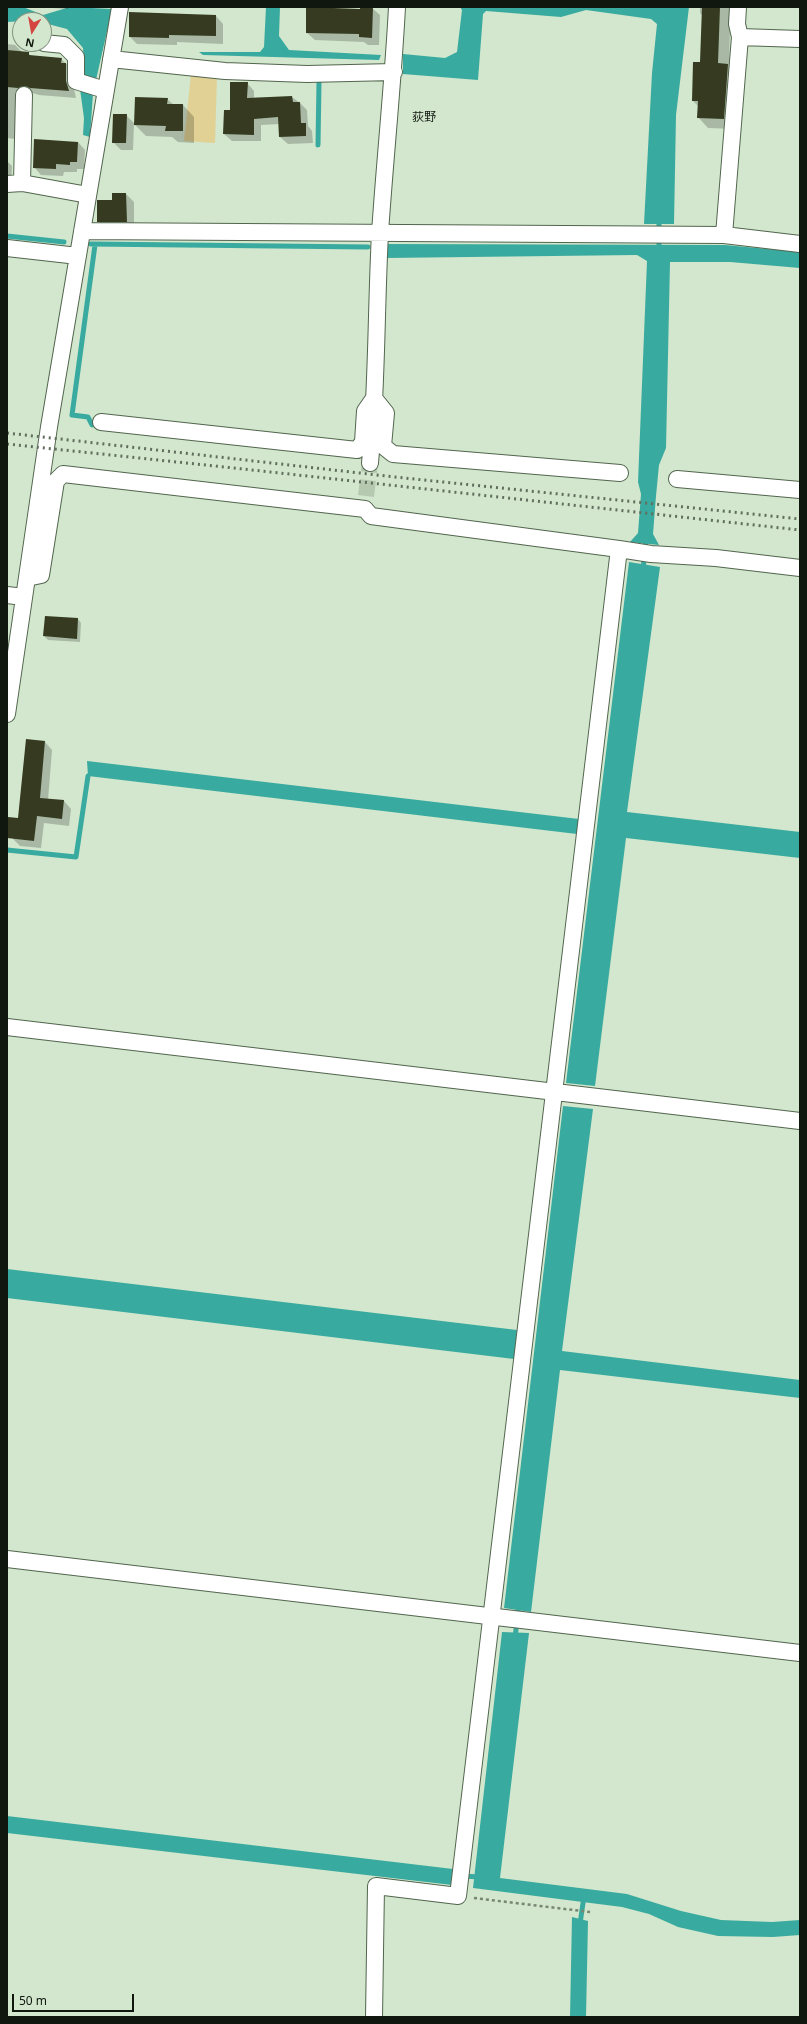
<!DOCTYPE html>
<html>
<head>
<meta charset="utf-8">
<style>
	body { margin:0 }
	#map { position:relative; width:807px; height:2024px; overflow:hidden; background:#d2e7cd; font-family:"Noto Sans",sans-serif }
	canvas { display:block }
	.frame { position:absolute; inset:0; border:8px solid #10170e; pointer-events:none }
	.north { position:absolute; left:12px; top:12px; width:40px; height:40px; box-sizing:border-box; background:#d2e7cd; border:1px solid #849481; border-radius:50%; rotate:191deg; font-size:11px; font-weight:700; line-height:16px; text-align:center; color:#10170e }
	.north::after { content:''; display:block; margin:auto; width:14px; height:18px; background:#d44542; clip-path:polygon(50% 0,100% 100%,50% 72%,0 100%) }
	.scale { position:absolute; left:12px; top:1994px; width:122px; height:18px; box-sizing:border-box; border:2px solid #10170e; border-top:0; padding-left:5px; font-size:12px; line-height:14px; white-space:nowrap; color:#10170e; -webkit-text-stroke:3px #d2e7cd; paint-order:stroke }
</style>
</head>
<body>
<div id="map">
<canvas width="807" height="2024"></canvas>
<div class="frame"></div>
<div class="north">N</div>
<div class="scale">50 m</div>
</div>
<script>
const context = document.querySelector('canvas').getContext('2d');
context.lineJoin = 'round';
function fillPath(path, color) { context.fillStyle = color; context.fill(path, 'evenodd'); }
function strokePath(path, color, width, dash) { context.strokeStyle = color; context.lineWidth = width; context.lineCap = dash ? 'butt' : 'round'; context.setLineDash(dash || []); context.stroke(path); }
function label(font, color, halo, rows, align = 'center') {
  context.font = font + ' "Noto Sans","Noto Sans JP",sans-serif'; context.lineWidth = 4; context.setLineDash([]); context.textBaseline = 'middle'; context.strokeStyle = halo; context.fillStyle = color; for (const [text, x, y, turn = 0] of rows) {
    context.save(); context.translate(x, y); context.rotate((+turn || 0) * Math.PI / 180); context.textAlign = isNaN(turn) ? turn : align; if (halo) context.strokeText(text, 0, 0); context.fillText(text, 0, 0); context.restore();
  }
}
fillPath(new Path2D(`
	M191 74 217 76 215 143 184 141Z`), '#e2d194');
fillPath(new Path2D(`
	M7 7H23L43 15 70 7 112 9 96 80 85 77 83 48 67 29 44 23V20L7 22Z
	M266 7H280L279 36 289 50 381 55 379 60 203 55 199 52H260L264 47Z
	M460 7H689L676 115 674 224H644L652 73 657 24 651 19 586 10 561 17 486 11 483 14 478 80 403 74V54L445 58 457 52 462 10Z
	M80 89 93 93 90 137 83 135 84 118Z
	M385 244 725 245 800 252V268L730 262H670L666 448 659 465 656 496 653 534 659 545 630 542 638 533 641 494 638 482 647 261 637 255 385 258Z
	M629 562 660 567 627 812 800 832V858L626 838 595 1086 566 1083Z
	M87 761 579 819 577 834 88 776Z
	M563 1106 593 1109 562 1351 800 1380V1398L560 1370 531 1612 504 1608Z
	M7 1269 517 1330 514 1359 7 1298Z
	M502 1632 529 1633 500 1878 627 1894 681 1911 721 1920 772 1922 800 1920V1935L773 1937 718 1936 678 1927 649 1914 622 1907 473 1888Z
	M7 1816 453 1869 452 1885 7 1833Z
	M572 1917 588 1921 586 2017H570Z`), '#39aa9f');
fillPath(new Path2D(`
	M37 7H68V9Z
	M306 7H316V9L361 10 372 8 380 15 379 45H368L364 42 315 40 307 33Z
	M700 7H741L730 27 729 65 738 75 734 129 708 128 698 117V106L693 101 701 63 703 16 700 13Z
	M216 16 223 24V44L177 42V45L137 44 130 37Z
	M7 44 15 45 23 53H28L32 57 61 59 74 71V89L76 98 39 95 33 93 18 94 15 139 7 138Z
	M247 83 254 91V98L292 97 300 103 307 110 308 126 312 131 313 143 288 144 280 137V124L261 125V141H232L224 134 231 111Z
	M167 99 174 105H183L194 117V143L178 142 172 137 146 136 134 124 133 150H121L113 142 126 115 135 124Z
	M78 142 85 150 84 169H77V172H64L63 176 41 175 34 167Z
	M7 161 12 166 11 183 7 186Z
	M126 194 134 202V229H106L98 221 113 201Z
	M78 619 81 623 80 642 48 640 44 636Z
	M45 742 52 750 48 800 64 801 71 809 69 826 44 823 41 848 20 846 12 838Z`), '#0003');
strokePath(new Path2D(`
	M318 145 319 82
	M7 236 64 242
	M91 244 368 247
	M659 251V224
	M92 425 88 417 72 415 95 245
	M643 571 646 537
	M7 850 76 857 88 776
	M515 1638 519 1604
	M462 1876 480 1877
	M580 1924 584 1896`), '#39aa9f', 5);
fillPath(new Path2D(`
	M306 7 360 9V7H373L372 38 359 37V34L306 33Z
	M702 7H720L718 63 728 64 724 119 697 118 698 101H692L693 62H700Z
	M129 12 216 15V36L169 35V38L129 37Z
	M7 50 29 52V55L62 58 61 63H66V81L69 91 30 88 25 86 18 88 7 87Z
	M230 82H248L247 98 292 96 293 102H300L301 123H306V136L279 137 278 117 254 119V135L223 134 224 110H230Z
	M135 97 168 98 167 104H183V131H165L166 126 134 125Z
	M113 114H127L126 143H112Z
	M34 139 78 142 77 162H70V165L56 164V169L33 168Z
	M112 193H126L127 222H97V200H112Z
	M45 616 78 618 77 639 43 636Z
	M26 739 45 741 40 798 64 800 62 819 37 816 34 841 7 838 8 817 18 818Z`), '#353a20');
strokePath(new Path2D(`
	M366 496 370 463`), '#b5c8b0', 16, [16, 8]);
const minor = new Path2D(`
	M740 37 800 39
	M44 43 64 45 76 57V81L105 90
	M111 59 225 71 307 74 394 72
	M22 183 24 95
	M7 184 22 183 88 195
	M82 231 724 235 800 244
	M724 235 740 37 737 24 738 7
	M7 248 78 256
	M101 422 357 450 363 442 365 411 374 398 386 413 383 446 393 454 620 473
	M370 463C377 387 376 310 380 233 385 158 393 83 397 7
	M677 479 800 490
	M27 578 41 575 56 481 63 474 365 509 371 516 619 549
	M7 595 24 597
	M7 714 49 427 120 7
	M7 1027 800 1121
	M7 1559 800 1653
	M374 2017 376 1886 458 1896 619 549 651 554 716 558 800 568`);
strokePath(minor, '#52654e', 18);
strokePath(new Path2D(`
	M474 1898 590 1912`), '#778673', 2.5, [3, 3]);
strokePath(minor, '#fff', 16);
strokePath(new Path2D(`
	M7 433 395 477 800 519
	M7 444 243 469 800 530`), '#616e5e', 3, [2, 4]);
label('12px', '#10170e', '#d2e7cd', [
	["荻野",424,118]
]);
</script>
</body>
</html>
